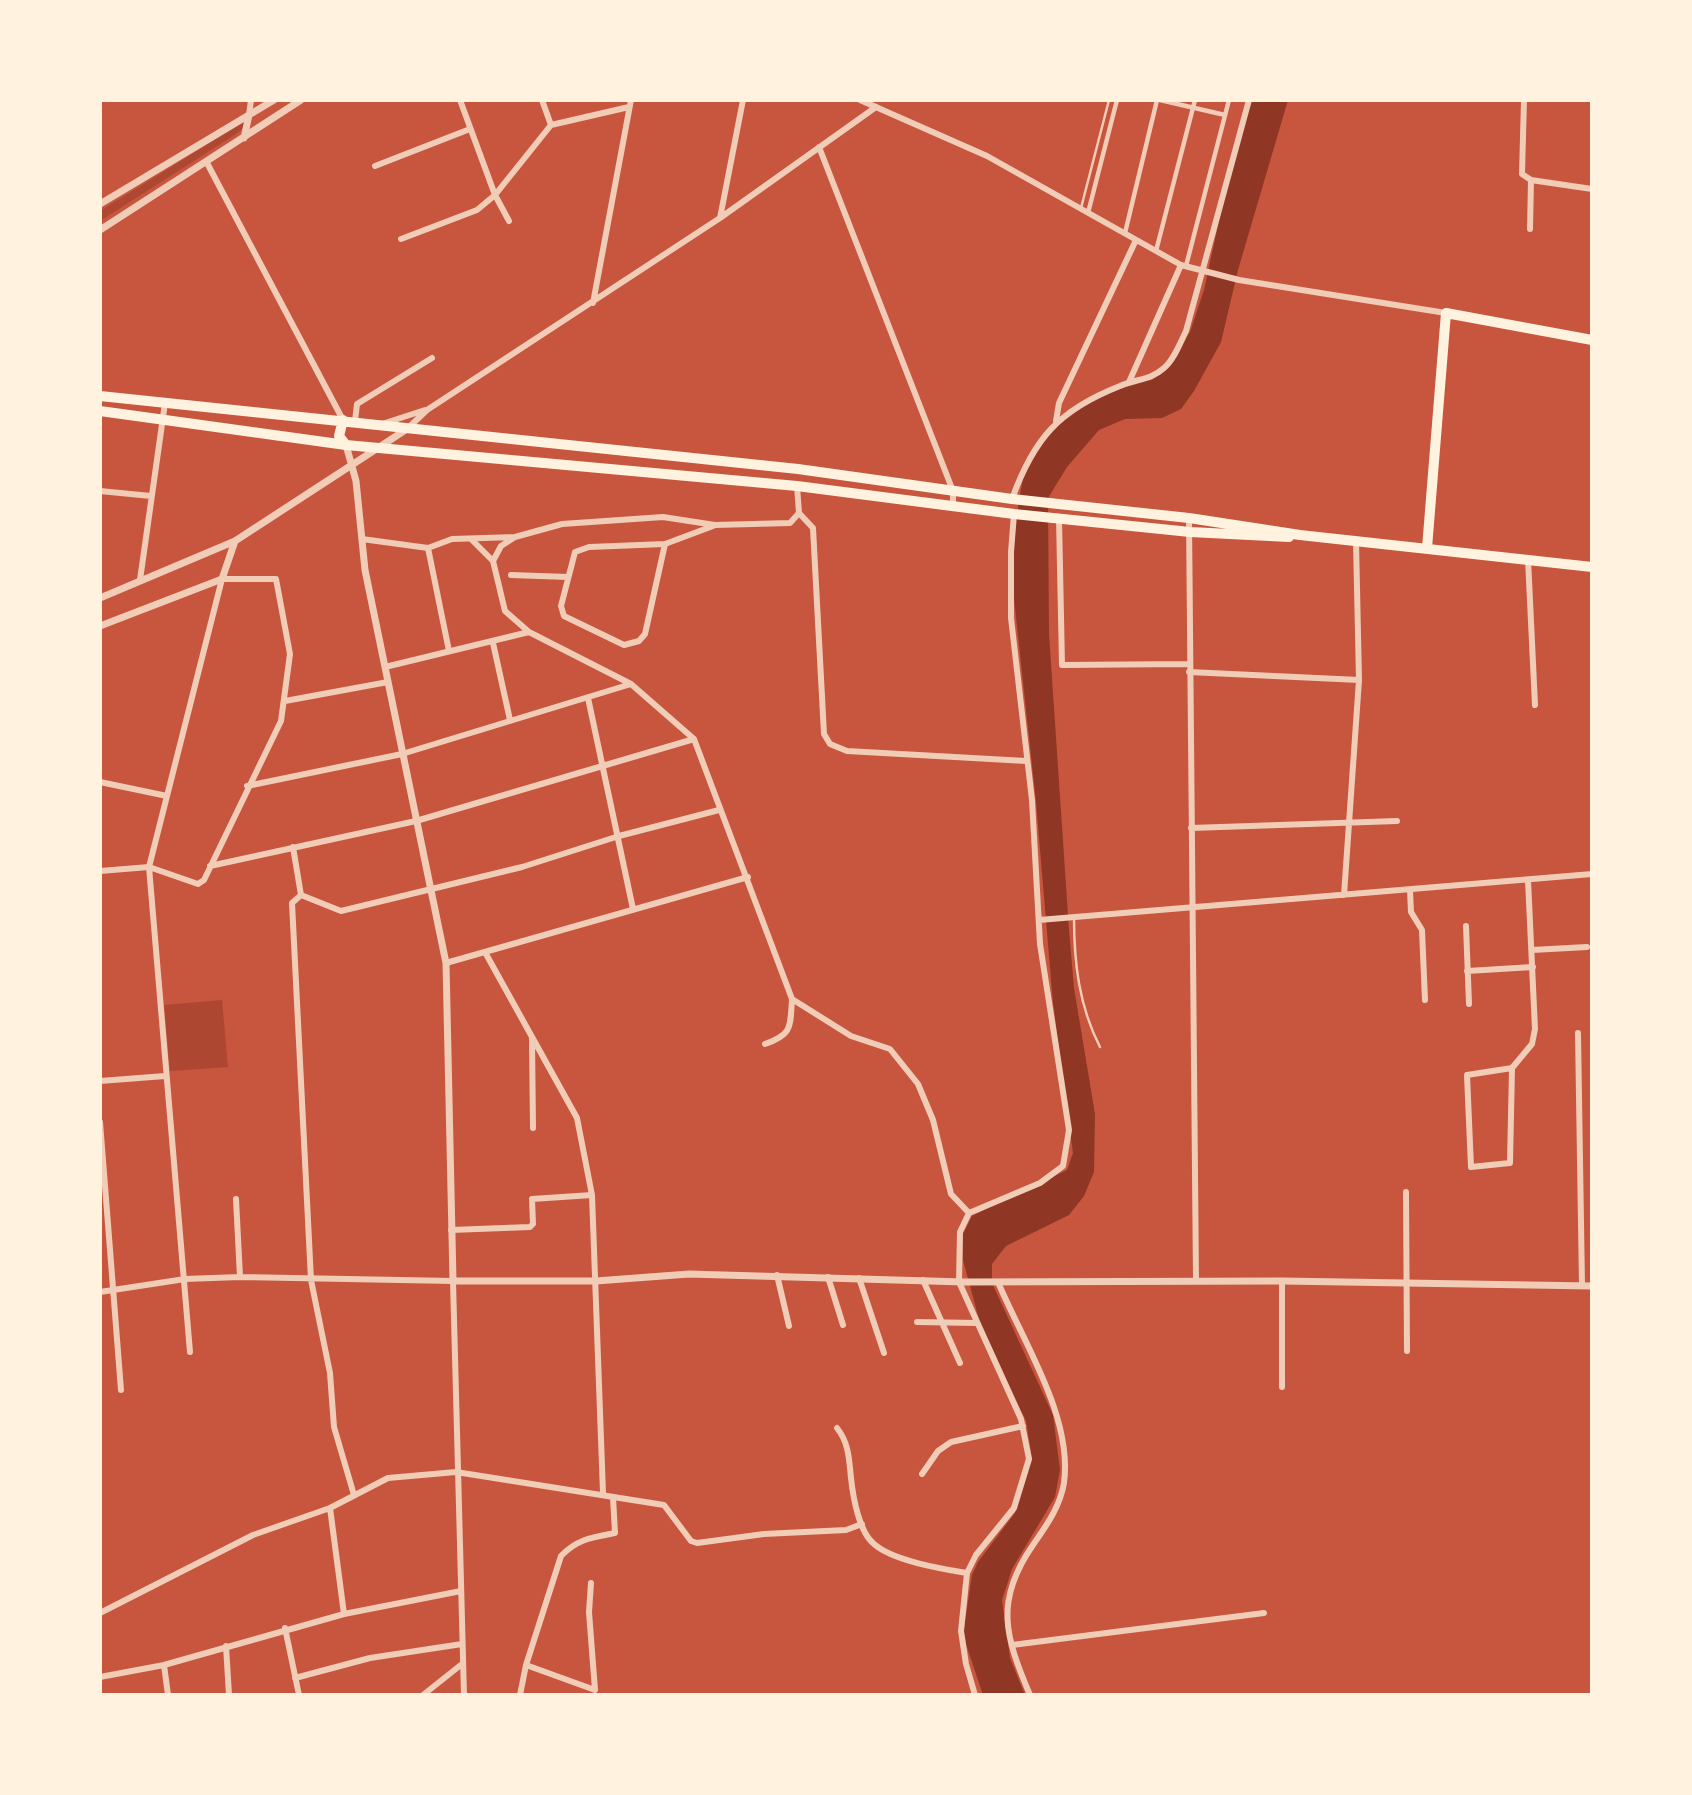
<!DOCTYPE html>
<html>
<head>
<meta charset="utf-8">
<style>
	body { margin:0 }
	#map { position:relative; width:1692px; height:1795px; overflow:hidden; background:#c8553d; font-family:"Sofia Sans Condensed",sans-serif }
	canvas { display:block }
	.frame { position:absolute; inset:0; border:102px solid #fff3e0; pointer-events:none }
</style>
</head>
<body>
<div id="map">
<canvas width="1692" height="1795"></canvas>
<div class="frame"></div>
</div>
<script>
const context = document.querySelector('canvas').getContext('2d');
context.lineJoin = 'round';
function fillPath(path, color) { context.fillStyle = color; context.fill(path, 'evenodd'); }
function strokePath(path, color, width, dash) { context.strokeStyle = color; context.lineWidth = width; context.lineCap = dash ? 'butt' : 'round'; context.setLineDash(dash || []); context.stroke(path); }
fillPath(new Path2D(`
	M247 120 246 126 236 134 100 221V211Z
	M222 1000 228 1067 170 1071 164 1005Z`), '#ae4732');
fillPath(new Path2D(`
	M1251 100H1288L1238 270 1221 342 1194 391 1181 409 1162 418 1125 419 1099 430 1067 467 1048 498 1049 634 1069 930 1074 988 1095 1114 1094 1172 1084 1196 1069 1215 1006 1246 992 1264V1283L1053 1415 1060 1470 1055 1497 1012 1569 1002 1600 1010 1658 1025 1695H983L963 1635 972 1575 978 1562 1015 1513 1032 1458 1026 1421 980 1323 963 1260V1234L972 1216 1067 1170 1073 1153 1053 1003 1036 802 1012 580V542L1024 472 1050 430 1083 405 1129 384 1152 380 1168 368 1190 332 1204 290 1229 175Z`), '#8f3625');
strokePath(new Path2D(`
	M1081 208 1109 100
	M1074 917C1074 963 1079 1006 1100 1047`), '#f1ccb7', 2.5);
strokePath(new Path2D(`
	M1160 100 1225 115
	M1088 213 1117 100
	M1125 233 1157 100
	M1156 251 1195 100
	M1186 266 1229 100`), '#f1ccb7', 4.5);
strokePath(new Path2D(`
	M460 100 495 195 509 221
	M542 100 551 125
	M860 100 987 156 1181 265 1239 280 1446 313
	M1524 100 1522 174 1531 180 1592 189
	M249 115 251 100
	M819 147 953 491V506
	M207 163 343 420
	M375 166 470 129
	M720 218 743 100
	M1530 229 1531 180
	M401 239 477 210 495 195 551 125 629 107
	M593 303 631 100
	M1129 382 1181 265
	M355 421 357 404 432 358
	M1056 421 1059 403 1136 240
	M382 424 425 410
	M408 428 427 410 720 218 876 107
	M100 491 151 496
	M1012 499C1034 438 1059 410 1120 386 1136 379 1151 380 1164 368 1174 360 1180 343 1186 331L1249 100
	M799 513 813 528 824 734 830 744 847 751 1026 761
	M1059 518 1062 665 1189 664
	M1189 518 1196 1281
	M515 537 501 546 493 561 505 611 529 632 631 684 694 739 792 999 851 1036 890 1049 918 1084 933 1120 951 1194 969 1213
	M362 539 428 548 452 539 515 537 562 524 663 517 715 525 790 523 799 513 797 486
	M471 539 493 561
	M665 544 645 634 639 641 624 645 564 616 561 606 575 552 589 547 665 544 713 526
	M428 548 449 651
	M1528 559 1535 705
	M511 575 568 577
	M140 580 165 403
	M493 643 510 720
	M385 667 529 632
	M1189 672 1359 680
	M588 698 633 909
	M285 701 388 682
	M100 782 167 796
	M247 786 402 754 631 684
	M1191 828 1397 821
	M293 847 301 895
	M210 866 416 821 694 739
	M100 871 149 867 198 884 204 880 281 721 290 654 276 579H222L149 867 190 1352
	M1410 890 1411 912 1422 930 1425 1000
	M301 895 292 903 311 1280 330 1373 334 1427 354 1495
	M301 895 341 911 522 867 619 836 719 810
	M1344 895 1359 680 1356 541
	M1039 920 1592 874
	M1466 926 1469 1004
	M1532 950 1587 947
	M486 954 577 1118 592 1195 603 1493
	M446 963 748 877
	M1467 971 1533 967
	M1578 1033 1582 1286
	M532 1039 533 1128
	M765 1044C793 1034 790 1027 792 999
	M1512 1068 1467 1075 1471 1167 1510 1163 1512 1068 1532 1044 1535 1029 1528 880
	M100 1081 165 1076
	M100 1122 121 1390
	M1406 1192 1407 1351
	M236 1199 240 1277
	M451 1230 530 1227 533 1224 532 1199 592 1195
	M777 1275 789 1326
	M828 1277 843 1325
	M859 1278 884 1353
	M923 1280 960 1363
	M998 1282C1023 1342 1073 1417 1064 1483 1060 1507 1046 1526 1033 1545 994 1601 1005 1636 1030 1695
	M100 1292 185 1279 240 1277 453 1281 464 1695
	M917 1322 977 1323
	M1282 1387V1281
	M837 1428C849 1443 849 1459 851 1478 853 1497 859 1532 874 1544 893 1561 943 1569 967 1573
	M922 1474 938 1451 951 1442 1023 1426
	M330 1508 344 1614
	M100 1613 253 1535 330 1508 388 1478 456 1472 664 1505 691 1541 697 1543 764 1534 846 1530 862 1524
	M285 1628 299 1695
	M1012 1645 1264 1613
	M226 1646 229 1695
	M164 1665 168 1695
	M526 1665 595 1690 589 1612 591 1583
	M100 1677 164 1665 344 1614 461 1591
	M295 1678 370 1658 462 1644
	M423 1695 462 1664
	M520 1695 526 1665 561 1556C577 1539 593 1537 615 1533L613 1497
	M975 1695 966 1664 961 1631 967 1573 976 1555 1014 1508 1029 1459 1021 1419 959 1282 960 1232 969 1213 1040 1183 1063 1166 1069 1130 1040 944 1032 800 1011 618V552L1014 514`), '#f1ccb7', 6);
strokePath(new Path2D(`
	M244 138 249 115
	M100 204 274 100
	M100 230 301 100
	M346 445 356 481 365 570 446 963 453 1281H596L689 1274 964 1282 1282 1281 1592 1286
	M100 598 235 541 407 429
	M100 626 222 579 235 541`), '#f1ccb7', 7);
strokePath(new Path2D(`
	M100 396 798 469 1012 499 1189 518 1300 535 1592 567
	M100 411 346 445 797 486 1014 514 1190 532 1289 537
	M343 420 339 436 346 445
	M1427 548 1446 313 1592 340`), '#fff3e0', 10);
</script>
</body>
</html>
